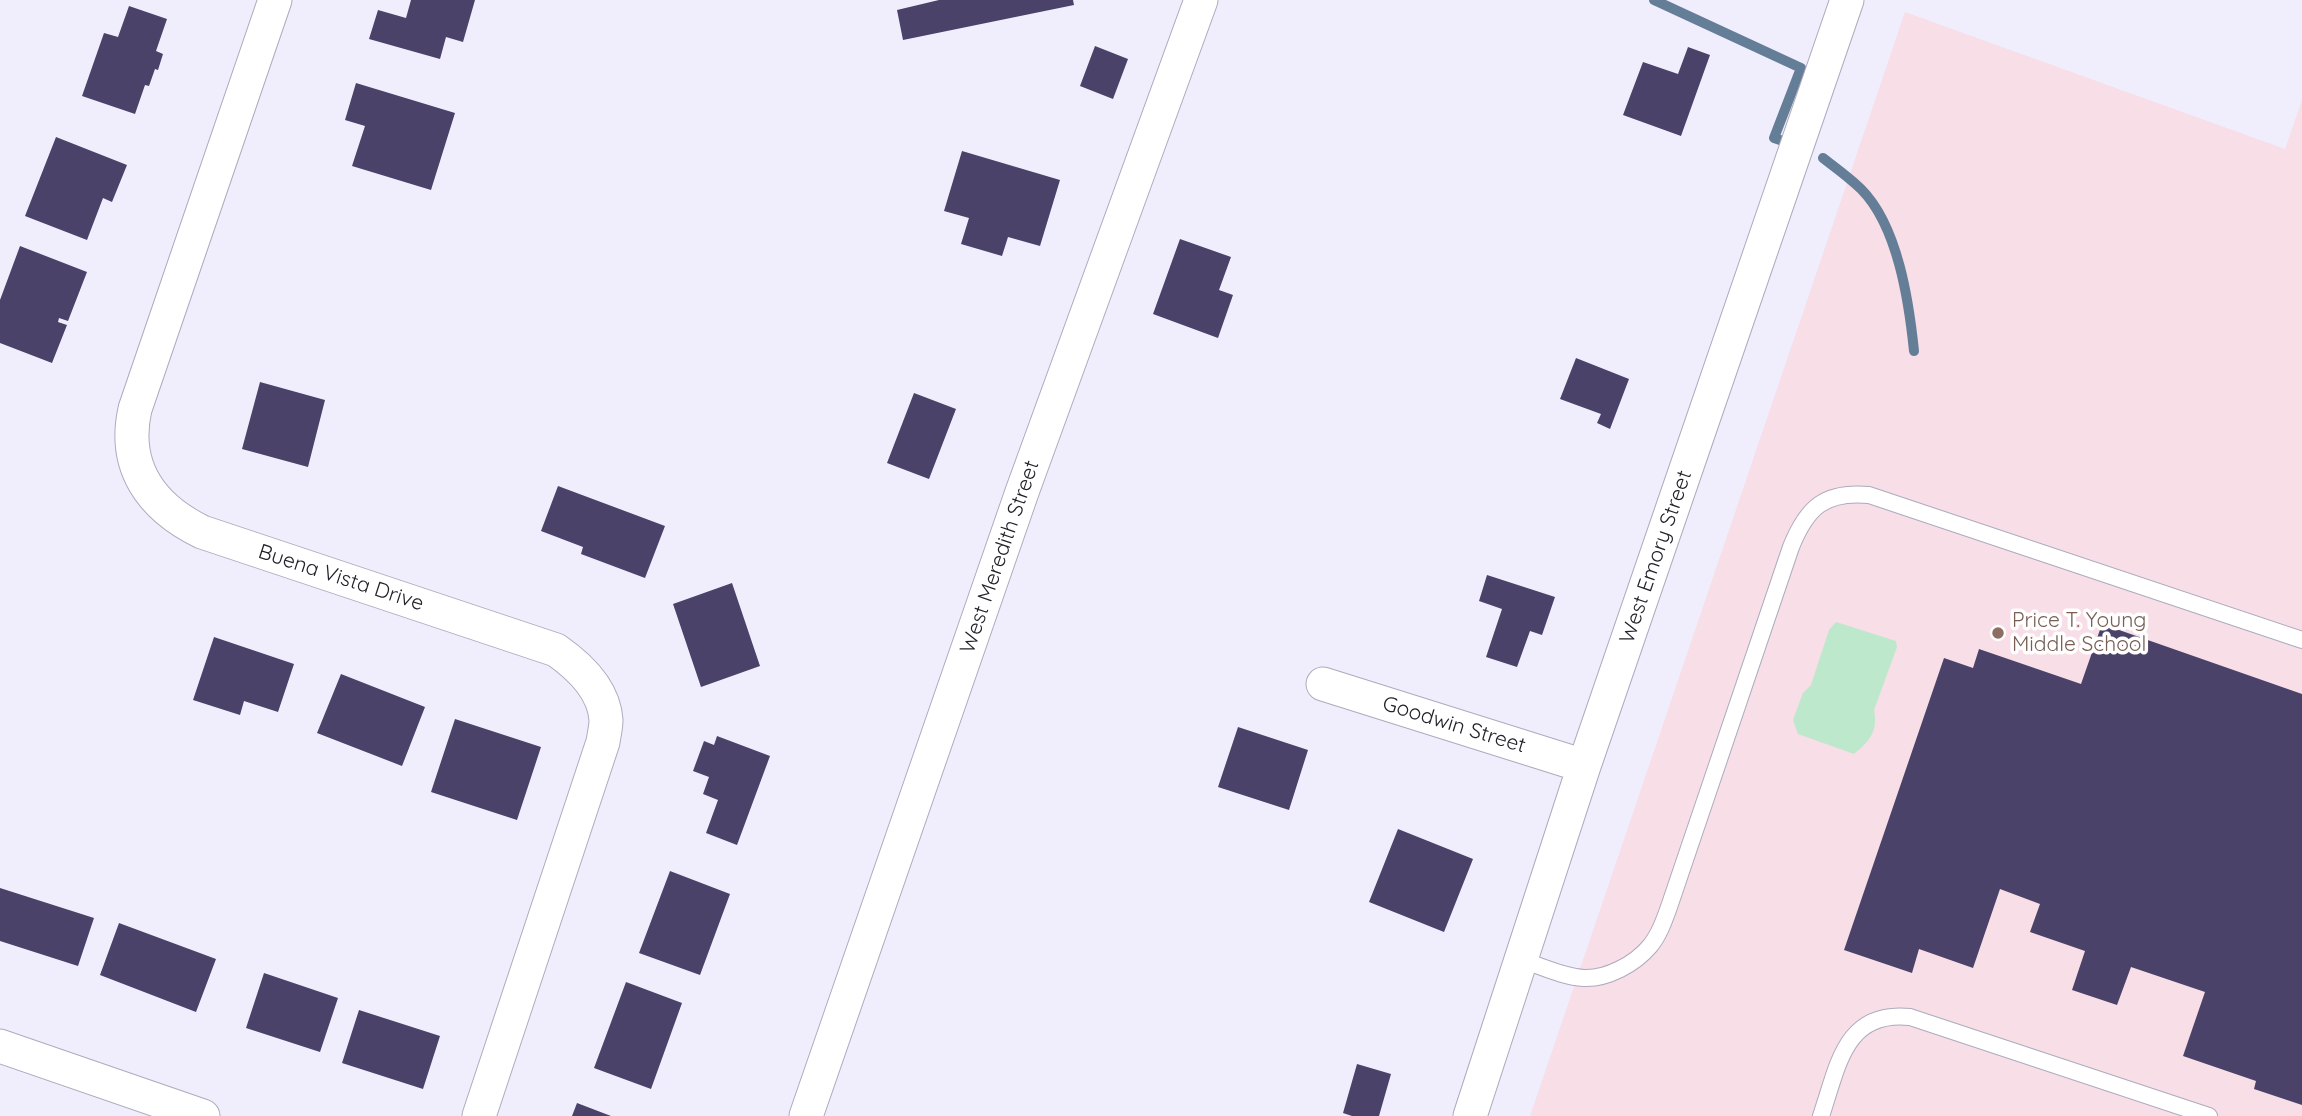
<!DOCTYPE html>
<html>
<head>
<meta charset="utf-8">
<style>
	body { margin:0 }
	canvas { display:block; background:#f0eefd }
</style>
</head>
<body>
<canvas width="2302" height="1116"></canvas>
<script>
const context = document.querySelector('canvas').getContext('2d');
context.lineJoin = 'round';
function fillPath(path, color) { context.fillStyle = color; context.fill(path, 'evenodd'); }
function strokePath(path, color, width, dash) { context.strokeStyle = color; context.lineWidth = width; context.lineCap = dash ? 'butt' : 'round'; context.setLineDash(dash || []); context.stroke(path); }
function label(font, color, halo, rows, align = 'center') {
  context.font = font + ' Quicksand,sans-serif'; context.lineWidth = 7; context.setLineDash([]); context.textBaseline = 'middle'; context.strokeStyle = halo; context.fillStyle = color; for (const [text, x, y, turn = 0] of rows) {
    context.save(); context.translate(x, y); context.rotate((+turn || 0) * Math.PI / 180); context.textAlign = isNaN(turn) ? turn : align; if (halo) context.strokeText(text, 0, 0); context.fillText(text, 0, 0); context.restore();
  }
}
fillPath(new Path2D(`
	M1905 12 2285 149 2302 100V1116H1530Z`), '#f7dee7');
fillPath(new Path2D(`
	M1836 622 1896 641 1897 647 1874 710C1878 731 1870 741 1854 754L1798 734 1793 720 1803 693 1811 685 1829 630Z`), '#bde8cc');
strokePath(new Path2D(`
	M1654 0 1801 68 1774 138 1780 140
	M1823 158C1836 168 1850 178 1861 189 1898 226 1909 302 1914 351`), '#657e98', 10);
fillPath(new Path2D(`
	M411 0H475L463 42 446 37 440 59 369 39 378 10 406 18Z
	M939 0H1073L1074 5 903 40 897 10Z
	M129 6 167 19 156 51 163 54 158 70 155 69 149 86 145 85 135 114 82 96 104 33 118 37Z
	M1095 46 1128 59 1113 99 1080 86Z
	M1688 47 1710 55 1681 136 1623 115 1643 62 1678 74Z
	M356 83 455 113 431 190 352 166 365 126 345 120Z
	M56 137 127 165 112 202 103 198 87 240 25 216Z
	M962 151 1060 180 1040 246 1008 237 1002 256 961 244 969 218 944 211Z
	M1180 239 1231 257 1219 290 1233 295 1218 338 1153 314Z
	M20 246 87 272 68 321 59 318 58 322 67 325 52 363 0 343V300Z
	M1576 358 1629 379 1610 429 1597 423 1601 414 1560 399Z
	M260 382 325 400 308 467 242 449Z
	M914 393 956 409 929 479 887 463Z
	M558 486 665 526 645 578 581 554 583 547 541 531Z
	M1487 575 1555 597 1542 635 1530 631 1517 667 1486 657 1502 609 1479 601Z
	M732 583 760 666 701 687 673 604Z
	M2102 624 2302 694V1105L2254 1089 2256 1081 2183 1056 2205 992 2131 967 2117 1005 2072 990 2085 951 2030 932 2040 904 2000 889 1973 968 1919 949 1912 973 1844 950 1944 658 1973 668 1979 649 2081 684Z
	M214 637 294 664 278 712 244 701 240 715 193 700Z
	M341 674 425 707 402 766 317 733Z
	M455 719 541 747 517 820 431 792Z
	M1238 727 1308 750 1289 810 1218 787Z
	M717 736 770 756 737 845 706 833 718 800 703 794 709 777 693 771 704 741 714 745Z
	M1398 829 1473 859 1444 932 1369 902Z
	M670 871 730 894 700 975 639 953Z
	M0 888 94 918 78 966 0 941Z
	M119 923 216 959 196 1012 100 975Z
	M264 973 338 998 320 1052 246 1028Z
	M626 982 682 1003 651 1089 594 1068Z
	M359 1010 440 1036 423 1089 342 1063Z
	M1357 1064 1391 1074 1379 1116H1352L1343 1113Z
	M577 1103 611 1116H572Z`), '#4a4268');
const service = new Path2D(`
	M1522 960C1541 966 1563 977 1584 978 1607 979 1635 964 1650 946 1659 935 1664 921 1669 907L1791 547C1807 507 1825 491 1869 495L2302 640
	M1821 1116C1838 1067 1844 1010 1910 1017L2209 1116`);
const minor = new Path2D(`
	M275 0 135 409C122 467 151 507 202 532L556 650C579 666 604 689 606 720 606 727 604 735 603 742L479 1116
	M1323 684 1584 766
	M0 1046 203 1116
	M806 1116 1022 492 1201 0
	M1470 1116 1584 766 1847 0`);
strokePath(service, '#adabbd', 18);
strokePath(minor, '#adabbd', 35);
strokePath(service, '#fff', 16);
strokePath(minor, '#fff', 33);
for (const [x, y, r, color] of [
	[1998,633,7,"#8d6e63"]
]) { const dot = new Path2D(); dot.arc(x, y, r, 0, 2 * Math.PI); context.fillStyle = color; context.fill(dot); strokePath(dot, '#fff', 2.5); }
label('21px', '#232229', '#fff', [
	["West Meredith Street",1000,557,-71],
	["West Emory Street",1656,557,-71],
	["Buena Vista Drive",341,578,18],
	["Goodwin Street",1454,725,17]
]);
label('21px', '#785e54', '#fff', [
	["Price T. Young",2012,621],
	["Middle School",2012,645]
], 'left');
</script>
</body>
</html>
